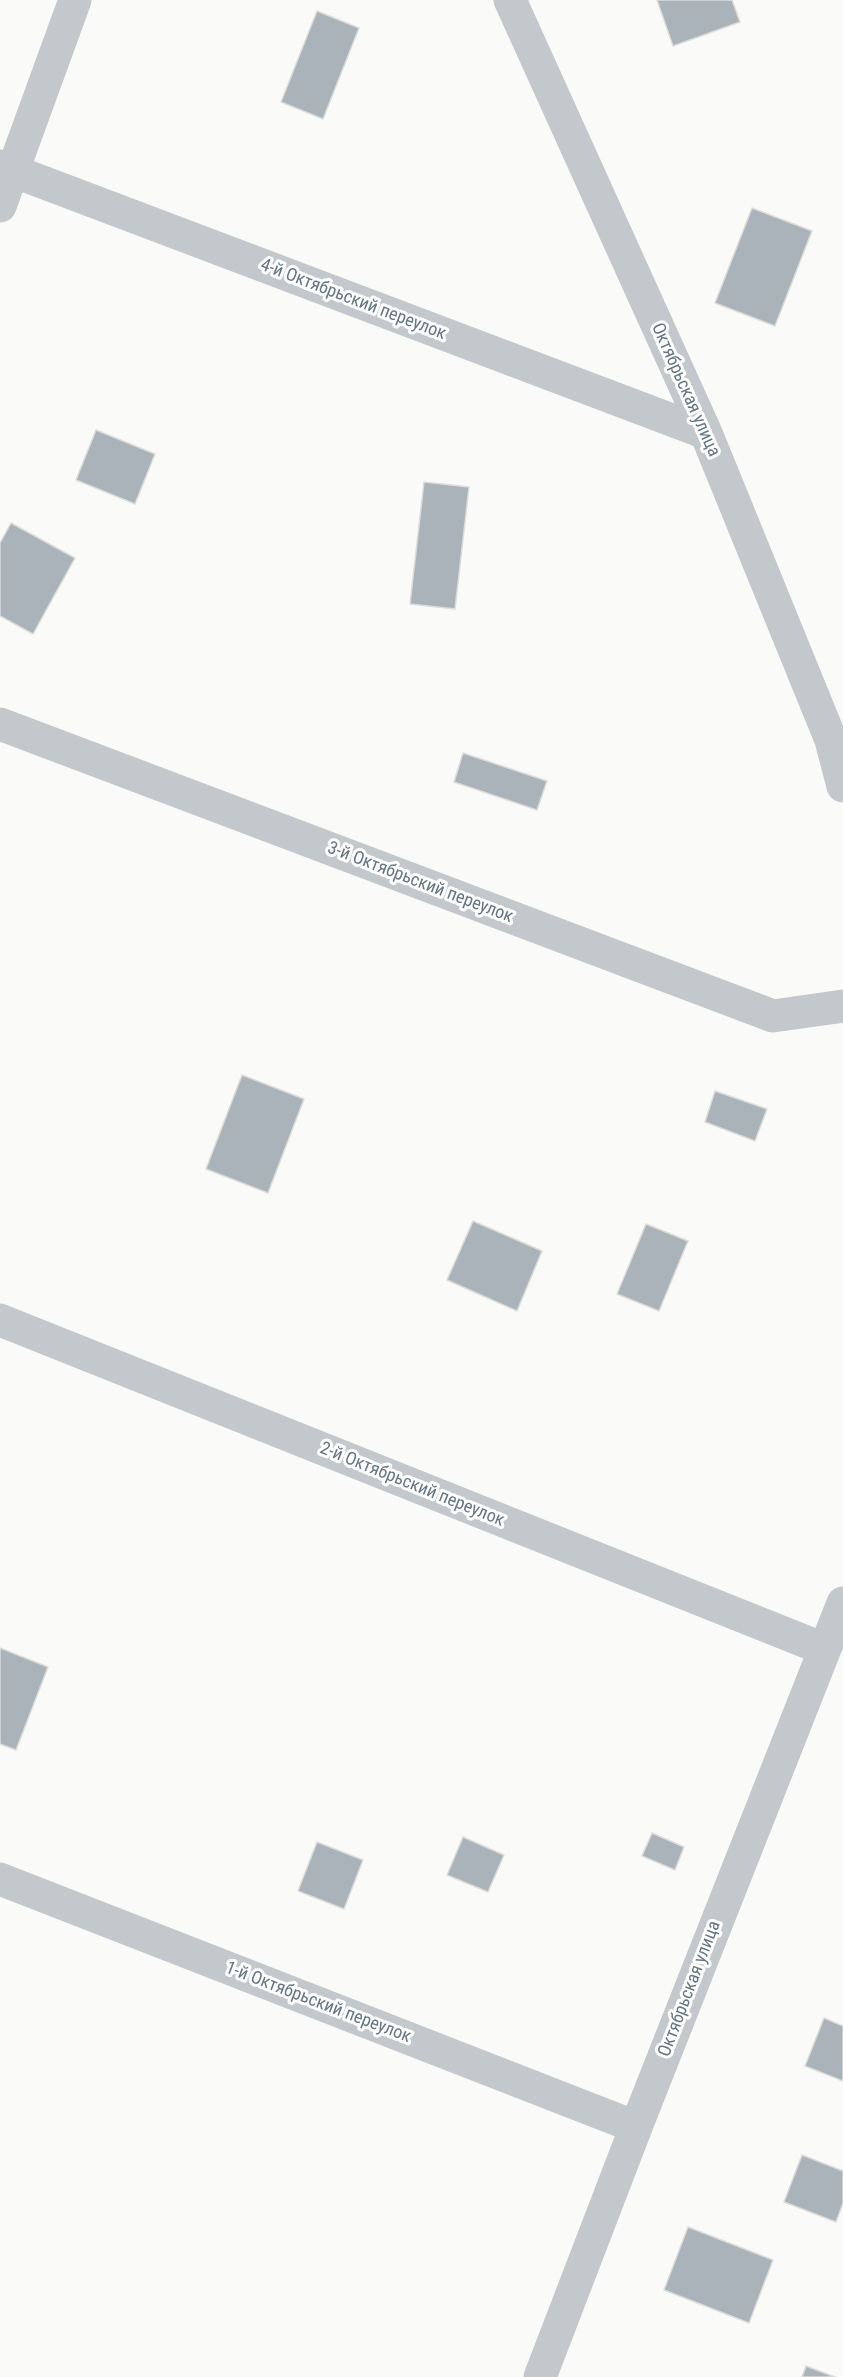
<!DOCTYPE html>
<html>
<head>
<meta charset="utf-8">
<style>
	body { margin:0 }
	canvas { display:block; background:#fafaf8 }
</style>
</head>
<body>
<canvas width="843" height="2377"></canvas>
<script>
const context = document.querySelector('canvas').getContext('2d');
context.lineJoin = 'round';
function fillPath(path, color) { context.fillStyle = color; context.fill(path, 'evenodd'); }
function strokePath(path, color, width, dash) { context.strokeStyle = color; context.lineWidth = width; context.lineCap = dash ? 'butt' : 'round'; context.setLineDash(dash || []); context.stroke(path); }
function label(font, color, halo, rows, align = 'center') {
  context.font = font + ' "Roboto Condensed",sans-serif'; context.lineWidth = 6; context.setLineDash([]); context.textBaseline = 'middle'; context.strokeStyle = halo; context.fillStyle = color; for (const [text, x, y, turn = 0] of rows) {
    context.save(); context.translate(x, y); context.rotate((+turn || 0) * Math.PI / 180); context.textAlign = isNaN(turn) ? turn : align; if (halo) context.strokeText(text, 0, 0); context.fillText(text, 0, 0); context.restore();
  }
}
const building = new Path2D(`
	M657 0H732L740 22 673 46Z
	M317 11 359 28 323 119 281 102Z
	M752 208 812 231 775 326 715 303Z
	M96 430 155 454 135 504 76 480Z
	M424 482 469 487 455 609 410 604Z
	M11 523 75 558 33 634 0 616V543Z
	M463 753 547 781 537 810 454 782Z
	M242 1075 304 1099 268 1193 206 1169Z
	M715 1091 767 1109 755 1141 705 1122Z
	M473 1221 542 1251 517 1311 447 1280Z
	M646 1224 688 1241 659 1311 617 1294Z
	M0 1648 48 1667 16 1750 0 1744Z
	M652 1833 684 1847 675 1870 642 1856Z
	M463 1837 504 1855 488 1892 447 1875Z
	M317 1842 363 1860 344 1909 298 1891Z
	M824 2018 843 2026V2081L805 2066Z
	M802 2155 843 2171V2203L836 2222 784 2202Z
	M688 2227 773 2260 749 2323 664 2290Z
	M806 2366 835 2377H802Z`);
fillPath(building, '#aab3b9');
strokePath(building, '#dcdcda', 1.5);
strokePath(new Path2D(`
	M510 0 706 433 831 740 843 786
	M0 166 706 433
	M0 206 75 0
	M0 724 773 1016 843 1006
	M0 1320 824 1649
	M0 1879 636 2127
	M540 2377 636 2127 843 1603`), '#c3c8cc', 33);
label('18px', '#657683', '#fff', [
	["4-й Октябрьский переулок",353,300,21],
	["Октябрьская улица",685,390,66],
	["3-й Октябрьский переулок",420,883,21],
	["2-й Октябрьский переулок",412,1485,22],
	["Октябрьская улица",690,1989,-69],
	["1-й Октябрьский переулок",318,2003,21]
]);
</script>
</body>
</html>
